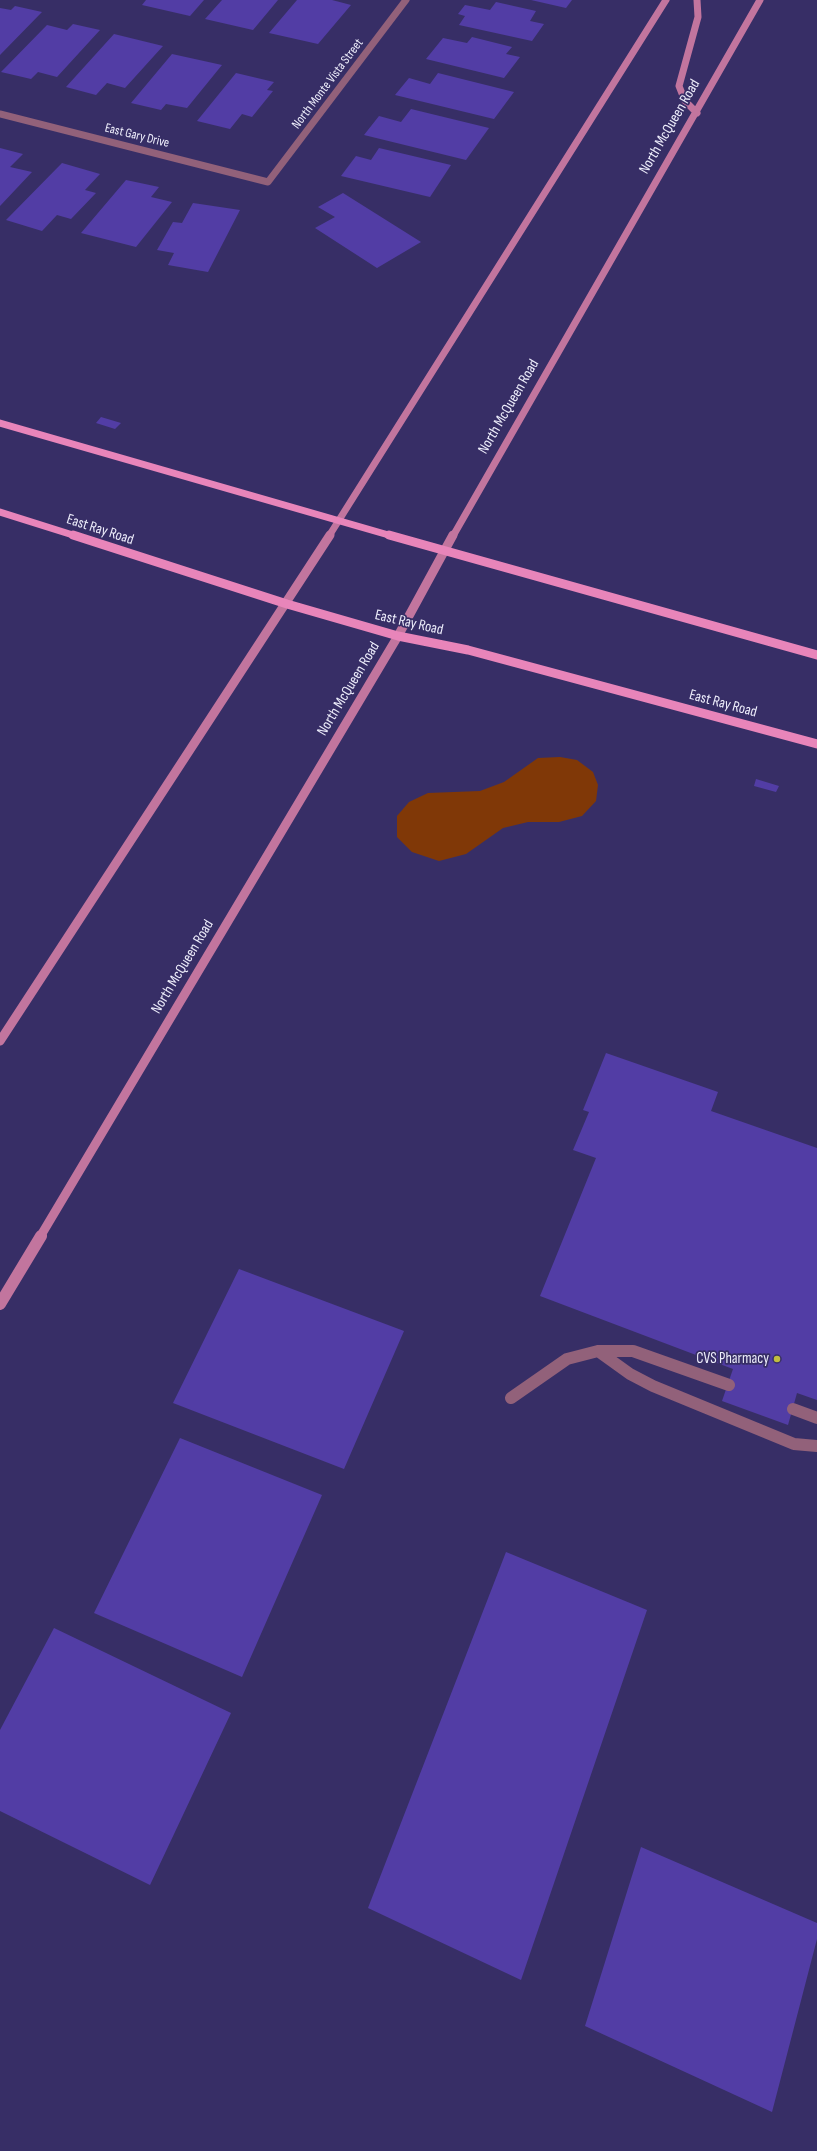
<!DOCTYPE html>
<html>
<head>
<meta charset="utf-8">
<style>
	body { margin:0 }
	canvas { display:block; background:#372e66 }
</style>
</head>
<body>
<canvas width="817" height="2151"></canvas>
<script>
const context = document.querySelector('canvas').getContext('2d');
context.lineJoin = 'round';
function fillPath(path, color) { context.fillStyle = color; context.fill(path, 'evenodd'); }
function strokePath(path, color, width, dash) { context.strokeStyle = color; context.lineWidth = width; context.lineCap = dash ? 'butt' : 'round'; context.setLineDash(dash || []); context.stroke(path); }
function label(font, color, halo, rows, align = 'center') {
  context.font = font + ' "Sofia Sans Condensed",sans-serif'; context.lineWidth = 3.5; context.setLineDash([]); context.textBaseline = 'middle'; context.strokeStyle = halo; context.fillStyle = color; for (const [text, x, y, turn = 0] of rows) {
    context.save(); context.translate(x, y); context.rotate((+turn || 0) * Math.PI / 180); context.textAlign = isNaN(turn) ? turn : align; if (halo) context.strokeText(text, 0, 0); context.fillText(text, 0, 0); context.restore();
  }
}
fillPath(new Path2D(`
	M560 757 577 760 593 772 598 785 596 801 582 816 559 822H528L503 828 466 854 439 861 412 852 397 837V816L409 802 428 793 480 791 504 782 538 758Z`), '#803807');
fillPath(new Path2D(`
	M146 0H204L190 16 142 5Z
	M222 0H278L253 30 205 19Z
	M297 0H332L351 5 318 44 269 33Z
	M531 0H572L566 8Z
	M496 2 536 11 530 21 544 24 532 41 459 25 465 16 458 14 465 5 490 10Z
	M15 6 42 12 0 55V8L11 10Z
	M73 24 100 30 57 77 38 72 31 79 1 72 47 25 67 30Z
	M114 34 163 46 125 88 107 83 96 95 66 87Z
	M472 37 512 47 506 54 520 57 504 78 426 59 443 38 467 43Z
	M172 54 222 65 187 108 166 104 161 110 131 103Z
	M236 73 274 82 267 90 273 91 252 117 242 114 230 129 197 121Z
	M438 73 514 92 494 119 395 95 409 78 430 84Z
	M411 109 489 128 466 160 364 135 379 116 401 122Z
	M0 148 23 154 10 167 32 172 0 206Z
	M379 148 451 165 430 197 341 176 356 156 371 160Z
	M62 163 100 174 85 190 96 193 71 219 57 215 42 231 6 220Z
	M126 180 159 187 151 197 172 202 136 247 81 233Z
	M343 193 421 242 377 268 315 228 335 217 318 207Z
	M193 203 240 210 208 272 168 265 174 253 157 250 173 222 182 223Z
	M101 417 121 423 115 429 96 423Z
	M756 779 779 786 776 792 754 786Z
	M606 1053 718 1092 711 1111 817 1148V1400L797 1393 788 1425 722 1401 733 1369 540 1296 596 1158 573 1150 589 1112 583 1110Z
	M239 1269 404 1331 344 1469 173 1403Z
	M180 1438 322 1495 242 1677 94 1613Z
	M506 1552 647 1610 521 1980 368 1908Z
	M54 1628 231 1713 150 1885 0 1811V1730Z
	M641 1847 817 1923V1939L772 2112 585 2026Z`), '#523da5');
strokePath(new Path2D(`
	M598 1351 630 1374 653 1386 794 1444 817 1446
	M511 1398 567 1359 598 1351H633L729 1385
	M793 1409 817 1418`), '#92617a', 12);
strokePath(new Path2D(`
	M0 114 268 182 406 0`), '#92617a', 7);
strokePath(new Path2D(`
	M697 0 698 17 679 86 685 101 697 113
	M329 536 666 0
	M453 536 760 0`), '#c2759e', 7);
strokePath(new Path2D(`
	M0 1041 330 535
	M40 1237 398 636 453 535`), '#c2759e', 9);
strokePath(new Path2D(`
	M0 1304 41 1236`), '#c2759e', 12);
strokePath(new Path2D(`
	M0 423 392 536
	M0 512 76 536`), '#e885ba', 7);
strokePath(new Path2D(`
	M73 535 287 604 398 636 468 650 817 744
	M389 535 817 655`), '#e885ba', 9);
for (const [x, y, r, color] of [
	[777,1359,4,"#c1bd3f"]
]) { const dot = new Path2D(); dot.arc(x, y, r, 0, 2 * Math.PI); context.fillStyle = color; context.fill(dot); strokePath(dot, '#372e66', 1.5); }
label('13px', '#ededfb', '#372e66', [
	["North Monte Vista Street",328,84,-53],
	["East Gary Drive",137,136,14]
]);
label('15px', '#ededfb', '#372e66', [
	["North McQueen Road",670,127,-60],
	["North McQueen Road",509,407,-60],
	["East Ray Road",100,530,18],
	["East Ray Road",409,623,13],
	["North McQueen Road",349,689,-59],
	["East Ray Road",723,704,15],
	["North McQueen Road",183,967,-59]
]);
label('15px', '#ededfb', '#372e66', [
	["CVS Pharmacy",769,1359]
], 'right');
</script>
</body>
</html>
